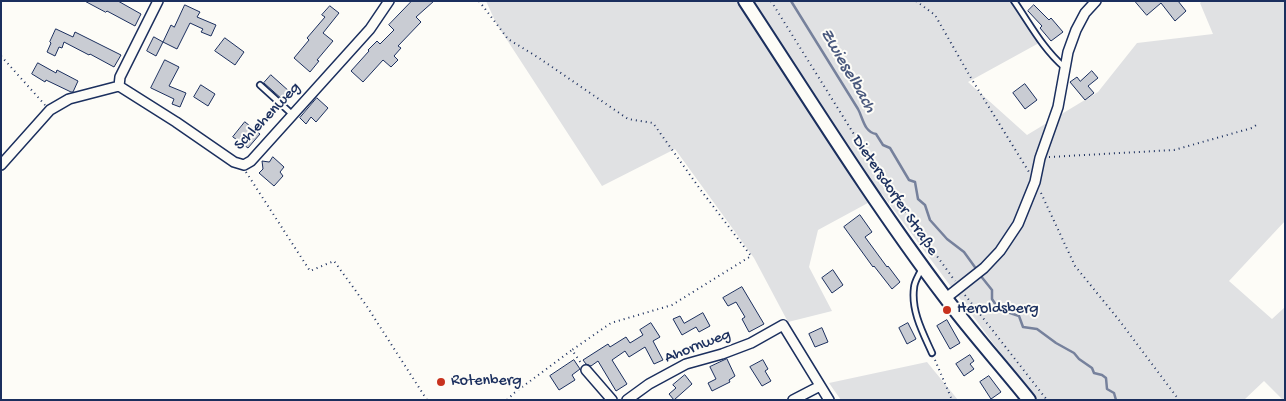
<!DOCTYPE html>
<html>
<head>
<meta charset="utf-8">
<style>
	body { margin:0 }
	#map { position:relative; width:1286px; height:401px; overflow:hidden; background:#fdfcf7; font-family:"Gochi Hand",sans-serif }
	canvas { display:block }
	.frame { position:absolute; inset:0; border:2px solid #1b2f5e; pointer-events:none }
</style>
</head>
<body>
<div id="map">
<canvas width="1286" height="401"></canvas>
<div class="frame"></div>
</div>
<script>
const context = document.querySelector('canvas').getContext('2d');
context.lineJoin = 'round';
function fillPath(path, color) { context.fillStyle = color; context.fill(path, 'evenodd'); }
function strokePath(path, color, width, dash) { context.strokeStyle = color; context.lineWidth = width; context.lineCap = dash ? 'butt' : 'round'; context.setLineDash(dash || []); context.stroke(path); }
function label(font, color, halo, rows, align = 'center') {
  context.font = font + ' "Gochi Hand",sans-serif'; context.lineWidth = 4; context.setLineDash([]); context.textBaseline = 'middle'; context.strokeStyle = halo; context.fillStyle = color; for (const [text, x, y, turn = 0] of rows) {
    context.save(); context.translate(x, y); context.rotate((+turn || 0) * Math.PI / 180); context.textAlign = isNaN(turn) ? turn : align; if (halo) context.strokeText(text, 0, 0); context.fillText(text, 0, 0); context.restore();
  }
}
fillPath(new Path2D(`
	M486 1H1018L1039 43 968 82 1027 135 1098 92 1137 43 1213 34 1200 3 1202 1H1285V221L1229 281 1272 319 1285 307V400H1283L1264 381 1244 400H1037L1013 370 882 194 866 204 818 230 809 267 832 311 788 322 754 258 675 149 602 186 496 23Z
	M927 362 958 400H841L829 383Z`), '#e0e1e3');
strokePath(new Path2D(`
	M791 1 858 109C863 118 864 132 876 134L883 145 890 148 909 180 915 182 918 199 925 205 930 220 947 239 964 252 977 270
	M980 275 992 290V299L998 308 1004 307 1010 313 1019 316 1023 327 1037 329 1056 343 1074 353 1079 359 1092 368 1094 373 1102 375 1106 378 1107 389 1114 393 1116 400`), '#76819c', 2.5);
const building = new Path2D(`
	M85 1H118L141 14 135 26 107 11 106 12Z
	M412 1H434L416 17 421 22 398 46 401 48 394 56 398 60 391 67 383 60 363 82 351 71 369 51 368 50 377 41 380 44 394 30 389 25Z
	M1135 1H1178L1186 11 1175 21 1161 3 1147 15Z
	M185 5 200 12 197 17 216 25 211 36 201 32 203 29 190 23 177 49 163 42 171 25 174 27Z
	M1034 5 1049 20 1051 18 1063 32 1051 41 1040 28 1042 26 1028 11Z
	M330 6 339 13 323 33 333 41 317 60 319 61 310 72 294 58 309 40 307 38 325 17 322 15Z
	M56 29 73 37 75 32 121 55 114 67 90 54 89 55 64 42 62 48 59 47 55 56 47 52 51 43 50 42Z
	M154 37 163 42 156 56 147 51Z
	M225 38 244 52 235 65 215 51Z
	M165 60 179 67 169 86 186 93 180 107 172 104 174 99 151 88Z
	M38 63 56 73 57 70 78 81 73 92H71L46 80 45 82 32 74Z
	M1092 71 1098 78 1088 86 1094 93 1085 100 1070 82 1077 77 1080 81Z
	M271 75 290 92 283 100 264 83Z
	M1025 84 1037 100 1025 109 1013 93Z
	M201 85 215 94 208 106 194 97Z
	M317 98 328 108 316 122 311 117 306 124 300 118Z
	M245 122 260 134 248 148 233 137Z
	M273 157 284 167 280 172 283 176 274 186 259 173 263 169 262 161 269 162Z
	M860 215 872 232 865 237 887 267 888 266 900 282 892 289 874 266 873 267 844 227Z
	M833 270 843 285 832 293 822 278Z
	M742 287 764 324 749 332 742 319 745 317 736 302 728 306 723 298Z
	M703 313 710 326 699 332 696 327 682 335 673 319 680 316 684 323Z
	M947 320 960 343 950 349 937 326Z
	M651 323 660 337 653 341 663 360 654 364 645 347 629 357 625 351 612 360 627 384 616 391 598 361 591 366 586 364 583 360 608 344 610 347 626 337 630 343 643 335 640 330Z
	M908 323 916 339 907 344 899 328Z
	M822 328 828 342 815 347 809 334Z
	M970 355 974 361 970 364 974 369 964 376 956 364Z
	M727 359 735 376 729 380 730 382 712 391 708 383 716 379 710 367Z
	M574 360 580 369 572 375 575 380 559 390 550 376Z
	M763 360 768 369 765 371 771 381 762 386 750 367Z
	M685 375 692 384 674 400 669 394 676 388 673 385Z
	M989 376 1001 392 991 399 980 382Z`);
fillPath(building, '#c9ccd3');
strokePath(building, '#1b2f5e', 1);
const lane = new Path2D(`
	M1014 1C1030 24 1043 49 1064 67
	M260 85 293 115
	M921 270C919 275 914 282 914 288 911 311 923 333 932 353`);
const street = new Path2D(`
	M119 86 176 122 234 162 244 165 251 161 370 29 389 1
	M119 86 120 77 158 1
	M1 165 50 110 69 99 119 86
	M946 298 984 268 1000 251 1018 224 1035 182 1040 158 1058 107 1068 52 1076 30 1085 13 1096 1
	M586 370 612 400
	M627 400 649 384 686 364 722 354 751 343 783 325 829 400
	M793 400 820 386`);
const secondary = new Path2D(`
	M745 1C810 100 873 202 945 297 971 332 1001 365 1029 400`);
strokePath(lane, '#1b2f5e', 8);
strokePath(street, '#1b2f5e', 12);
strokePath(secondary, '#1b2f5e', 16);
strokePath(new Path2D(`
	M479 1 508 39 539 58 628 119 653 123 700 189 751 256 672 305 611 323 572 350 581 363
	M771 1 885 184 955 281
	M916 1 935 15 971 78 1029 172
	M1 56 45 105
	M1049 157 1174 150 1252 128 1259 123
	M246 172 310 271 334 261 366 305 427 400
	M1041 193 1075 266 1119 320 1179 400
	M965 295 1047 400
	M935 360 952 400
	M507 400 514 393 572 350`), '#1b2f5e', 2, [1, 4]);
strokePath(lane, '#fdfcf7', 4.5);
strokePath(street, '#fdfcf7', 9);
strokePath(secondary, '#fdfcf7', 12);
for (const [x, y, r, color] of [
	[947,310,5,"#c8321e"],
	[441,382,5,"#c8321e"]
]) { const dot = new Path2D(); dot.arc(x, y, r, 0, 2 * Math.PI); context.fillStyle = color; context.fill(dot); strokePath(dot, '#fdfcf7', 2); }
label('16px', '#1b2f5e', '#fdfcf7', [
	["Schlehenweg",268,117,-46],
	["Dietersdorfer Straße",894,196,56],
	["Ahornweg",698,347,-21]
]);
label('16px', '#1b2f5e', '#fdfcf7', [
	["Heroldsberg",957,310],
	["Rotenberg",451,382]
], 'left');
label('italic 18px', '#49587d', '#fdfcf7', [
	["Zwieselbach",847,71,60]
]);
</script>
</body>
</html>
